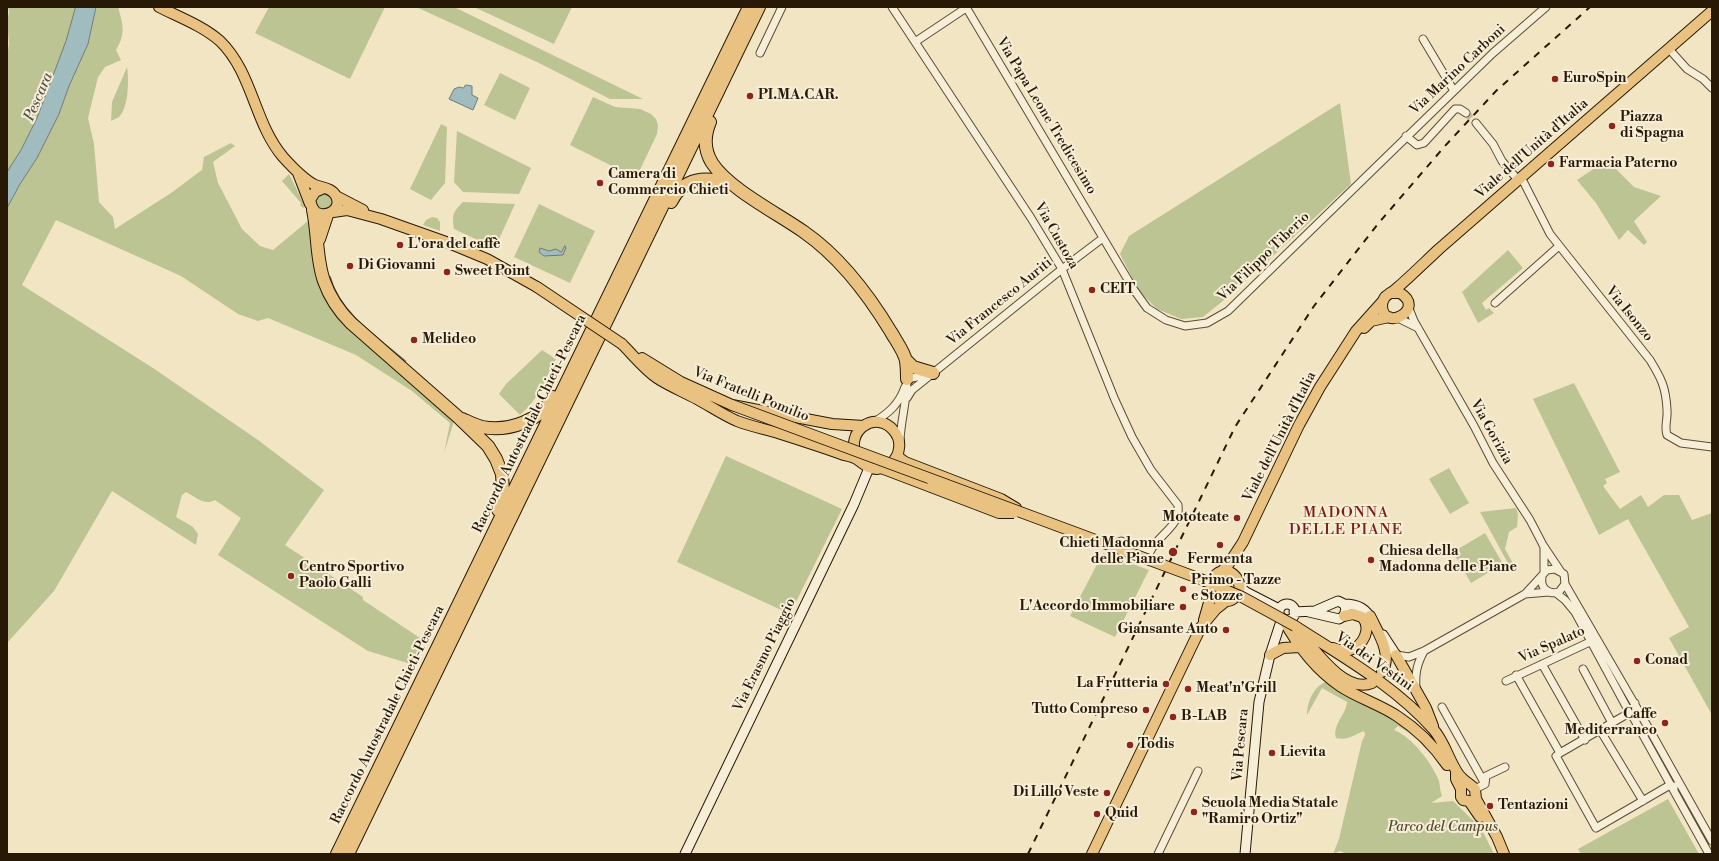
<!DOCTYPE html>
<html>
<head>
<meta charset="utf-8">
<style>
	body { margin:0 }
	#map { position:relative; width:1719px; height:861px; overflow:hidden; background:#f2e5c3; font-family:"Libre Bodoni",serif }
	canvas { display:block }
	.frame { position:absolute; inset:0; border:8px solid #271906; pointer-events:none }
</style>
</head>
<body>
<div id="map">
<canvas width="1719" height="861"></canvas>
<div class="frame"></div>
</div>
<script>
const context = document.querySelector('canvas').getContext('2d');
context.lineJoin = 'round';
function fillPath(path, color) { context.fillStyle = color; context.fill(path, 'evenodd'); }
function strokePath(path, color, width, dash) { context.strokeStyle = color; context.lineWidth = width; context.lineCap = dash ? 'butt' : 'round'; context.setLineDash(dash || []); context.stroke(path); }
function label(font, color, halo, rows, align = 'center') {
  context.font = font + ' "Libre Bodoni",serif'; context.lineWidth = 4; context.setLineDash([]); context.textBaseline = 'middle'; context.strokeStyle = halo; context.fillStyle = color; for (const [text, x, y, turn = 0] of rows) {
    context.save(); context.translate(x, y); context.rotate((+turn || 0) * Math.PI / 180); context.textAlign = isNaN(turn) ? turn : align; if (halo) context.strokeText(text, 0, 0); context.fillText(text, 0, 0); context.restore();
  }
}
fillPath(new Path2D(`
	M8 7H76L66 41 37 118 21 150 7 172V59L9 43 7 22 9 12Z
	M96 7H118C123 25 126 34 116 50L121 60 105 67 98 77 88 118 94 144 99 202 113 217 115 229 171 193 202 170 204 157 231 143 235 146 213 162 218 183 242 229 260 246 273 250 309 220 314 266 319 287 332 310 353 331 455 418 444 453 450 423 412 391 356 355 268 318 258 321 238 314 181 276 56 220 22 285 153 368 258 440 324 490 285 545 363 597V600L423 640 411 664 368 651 218 555 241 518 215 500C204 506 196 497 186 492L182 495 176 517 193 527 198 534 196 545 112 491 54 591 7 643V208L20 184 37 158 59 114 69 86 88 44Z
	M269 7H385L350 79 255 33Z
	M416 7H454L643 99H610L539 63Z
	M474 7H572L554 44Z
	M127 67C129 79 129 107 119 117 117 118 113 120 111 121L112 102Z
	M500 73 530 88 515 120 484 105Z
	M593 97 615 107 640 109 651 114 656 119 658 125 657 134 636 178 570 145Z
	M1340 103 1351 184 1234 292 1203 317 1181 319 1157 309 1139 291 1120 254 1129 236Z
	M441 124 447 127 445 183 431 200 410 189Z
	M457 131 531 168 519 194 463 192 454 182Z
	M1607 160 1634 187 1661 196 1634 221 1647 242 1644 245 1628 230 1619 240 1596 203 1577 180Z
	M289 174 305 206 303 208 300 205 301 203 282 181Z
	M316 201a8 8 0 1 1 16 0a8 8 0 1 1-16 0Z
	M463 202 515 204 495 248 454 229C452 214 453 212 463 202Z
	M539 204 595 231 570 283 514 257Z
	M432 217 437 218 440 222V231L423 225 426 220Z
	M1508 250 1523 268 1482 303 1486 310 1489 308 1494 313 1478 323 1462 292Z
	M542 350 556 359C544 380 540 398 520 415L499 394 506 384Z
	M1574 383 1620 472 1605 479 1607 483 1603 486 1620 509 1641 495 1648 507 1664 495H1679L1692 520 1712 513V715L1669 638 1689 627 1628 519 1599 535 1533 399Z
	M726 456 842 509 790 614 677 562Z
	M1449 468 1469 503 1450 514 1429 479Z
	M1516 508 1518 514 1517 527 1509 532 1505 549 1514 565 1510 567 1480 512Z
	M1485 533 1503 564 1471 583 1453 552Z
	M1103 553 1149 570 1115 637 1070 616Z
	M1329 681 1391 714 1418 737H1415L1398 726 1394 730C1412 737 1432 763 1439 781 1440 786 1440 791 1442 796L1431 803 1453 801 1481 828 1494 854H1347L1340 851 1333 854 1339 839 1362 741 1365 735 1364 731C1353 735 1348 741 1336 738 1332 725 1346 715 1347 702L1322 688 1307 715C1307 702 1314 684 1329 681Z
	M1668 799 1699 854H1581L1578 849Z`), '#bcc493');
const water = new Path2D(`
	M76 7H96L88 44 69 86 59 114 37 158 20 184 7 208V172L21 150 37 118 66 41Z
	M466 85 472 86V95L478 98 473 110 449 99 454 89 459 87 463 88Z
	M565 246 566 248 563 255 544 256 539 252 540 248 549 251 556 249 561 252Z`);
fillPath(water, '#a0bcbf');
strokePath(water, '#707b75', 1);
strokePath(new Path2D(`
	M330 277C339 313 378 338 405 361`), '#707b75', 2);
strokePath(new Path2D(`
	M1466 113 1476 123`), '#c9bc9d', 7, [7, 3.5]);
const street = new Path2D(`
	M892 7 1031 218 1062 269 1115 400 1132 437 1151 470 1178 505C1181 527 1158 534 1150 552L1121 541 1110 546
	M966 7 1134 290 1147 308 1166 320 1185 326 1207 323 1228 311 1493 53 1546 7
	M1423 39 1454 91
	M915 42 966 8
	M1669 49 1687 69 1703 79 1712 88
	M760 53 782 7
	M1476 123 1493 144 1502 161 1518 180
	M1406 136 1417 145 1424 143 1455 109H1460L1466 113
	M1521 177 1550 234 1650 360C1661 378 1666 387 1667 410 1668 419 1664 426 1667 435L1681 443 1712 447
	M1495 303 1559 246
	M1408 306 1414 321 1474 426 1493 463 1530 520 1543 545 1561 572
	M1398 318 1418 328
	M907 379 931 374
	M907 398 912 390 1062 269 1103 238
	M874 422C889 413 899 404 905 387
	M900 440C901 420 907 400 907 379
	M1544 548V572
	M1565 584 1652 734 1712 841
	M1556 593 1565 600 1575 612 1627 708 1633 709 1635 703
	M1525 594 1549 592
	M1396 655 1409 657 1424 651 1525 594 1547 570 1555 569 1564 574 1565 584 1559 592C1548 595 1540 588 1542 577
	M1542 664 1585 740
	M1583 669 1612 723
	M1516 675 1560 753 1556 756 1596 828 1670 785
	M1506 681 1594 640
	M1416 688C1415 673 1417 664 1424 651
	M1442 707 1485 784 1475 789
	M1640 717 1637 714 1633 717 1674 791
	M1600 730 1643 801
	M1560 753 1629 713
	M1485 784 1486 776 1505 767
	M1674 786V791L1709 854
	M1158 854 1198 771`);
const secondary = new Path2D(`
	M1240 587 1246 592 1279 609
	M1344 604C1359 604 1366 609 1373 621
	M1279 612a8 8 0 1 1 16 0a8 8 0 1 1-16 0Z
	M1294 612 1315 611 1338 601 1344 604 1346 609 1344 616 1339 619 1309 612
	M1383 635 1396 655
	M685 854 854 504 869 468
	M1245 854 1259 702 1270 655 1282 618`);
const primary = new Path2D(`
	M159 7C179 17 203 26 220 41 253 73 254 123 283 157 292 167 303 179 315 185 323 188 332 188 336 196 343 211 323 220 313 210L310 200 315 192 324 188
	M298 173 310 204
	M336 196 363 210
	M333 212 347 210 381 219 446 242 487 259 537 287
	M1390 293H1400C1427 309 1383 333 1382 306 1382 303 1383 300 1385 297 1388 294 1393 292 1397 288 1411 276 1425 262 1439 249L1712 11
	M1364 328 1371 321 1389 317
	M622 344C633 355 644 369 657 378 669 386 684 392 697 399 710 406 723 415 737 421 750 426 764 429 778 433 800 440 822 447 844 455 848 456 854 457 858 460 864 464 868 469 877 469 888 468 898 460 899 448 900 442 898 436 894 431 877 409 842 430 858 460
	M642 358 681 382 732 405 832 424 864 426
	M897 456 905 462 1001 499 1016 508
	M881 468 931 487
	M1221 572 1228 565 1243 542 1299 425 1320 387 1356 331 1382 302
	M1370 616C1378 633 1393 654 1382 672
	M1283 619C1297 645 1316 670 1340 686 1358 698 1379 704 1397 716 1417 729 1434 746 1447 765
	M1204 620C1206 613 1208 606 1210 599 1211 591 1209 583 1214 577 1225 562 1245 578 1238 594 1230 605 1217 603 1211 591
	M1295 626C1343 657 1395 686 1434 730 1445 743 1449 761 1459 775 1464 781 1470 784 1475 789L1476 799 1497 837 1504 854
	M1301 634C1316 651 1345 694 1372 683
	M1333 648C1338 650 1344 651 1349 650 1364 647 1372 627 1362 617L1353 614 1344 616
	M1270 655 1283 648 1300 647
	M1396 655 1426 708 1433 726
	M1456 773V779L1461 789V797L1463 800 1469 801 1480 817
	M1092 854 1201 627 1216 609 1226 601`);
const highway = new Path2D(`
	M710 122C704 136 704 150 712 163 729 189 777 213 804 232 840 257 868 294 891 332 896 341 904 351 906 361 907 367 907 373 907 379
	M671 202C684 176 706 177 730 183
	M313 210C318 233 316 259 324 281 330 298 339 311 351 323L458 417 488 446 496 459 502 474 503 491 498 510
	M319 239 327 215
	M906 360 913 367 933 373
	M462 419C469 422 475 425 482 427 508 432 541 421 553 397
	M337 854 749 7
	M348 854 759 7`);
strokePath(street, '#5a4c35', 9);
strokePath(secondary, '#271906', 11);
strokePath(primary, '#271906', 12);
strokePath(highway, '#271906', 14);
strokePath(street, '#f7eed8', 7);
strokePath(secondary, '#f7eed8', 9);
strokePath(primary, '#e9c282', 10);
strokePath(highway, '#e9c282', 12);
strokePath(new Path2D(`
	M1028 854 1235 427 1314 306 1377 225 1445 146 1496 91 1590 7`), '#271906', 2, [7, 7]);
const primaryBridge = new Path2D(`
	M537 287 622 344
	M732 405 1198 578 1242 597 1295 626
	M931 487 999 513H1014`);
strokePath(primaryBridge, '#271906', 12, []);
strokePath(primaryBridge, '#e9c282', 10);
for (const [x, y, r, color] of [
	[1555,79,4,"#8f2418"],
	[750,96,4,"#8f2418"],
	[1612,126,4,"#8f2418"],
	[1551,164,4,"#8f2418"],
	[600,183,4,"#8f2418"],
	[400,245,4,"#8f2418"],
	[350,266,4,"#8f2418"],
	[447,272,4,"#8f2418"],
	[1092,290,4,"#8f2418"],
	[414,340,4,"#8f2418"],
	[1237,518,4,"#8f2418"],
	[1220,545,4,"#8f2418"],
	[1173,552,5,"#8f2418"],
	[1371,560,4,"#8f2418"],
	[291,576,4,"#8f2418"],
	[1183,589,4,"#8f2418"],
	[1183,607,4,"#8f2418"],
	[1226,630,4,"#8f2418"],
	[1637,661,4,"#8f2418"],
	[1166,684,4,"#8f2418"],
	[1188,689,4,"#8f2418"],
	[1146,710,4,"#8f2418"],
	[1173,717,4,"#8f2418"],
	[1665,723,4,"#8f2418"],
	[1130,745,4,"#8f2418"],
	[1272,753,4,"#8f2418"],
	[1107,793,4,"#8f2418"],
	[1490,806,4,"#8f2418"],
	[1194,812,4,"#8f2418"],
	[1097,814,4,"#8f2418"]
]) { const dot = new Path2D(); dot.arc(x, y, r, 0, 2 * Math.PI); context.fillStyle = color; context.fill(dot); strokePath(dot, '#f7eed8', 1.5); }
label('14px', '#271906', '#f7eed8', [
	["Via Marino Carboni",1458,70,-43],
	["Via Papa Leone Tredicesimo",1046,116,59],
	["Viale dell'Unità d'Italia",1532,149,-41],
	["Via Custoza",1056,236,60],
	["Via Filippo Tiberio",1264,257,-44],
	["Via Francesco Auriti",1000,302,-39],
	["Via Isonzo",1629,314,51],
	["Via Fratelli Pomilio",751,395,22],
	["Raccordo Autostradale Chieti-Pescara",530,424,-64],
	["Via Gorizia",1491,432,61],
	["Viale dell'Unità d'Italia",1280,437,-63],
	["Via Spalato",1552,645,-24],
	["Via Erasmo Piaggio",765,655,-64],
	["Via dei Vestini",1374,662,35],
	["Raccordo Autostradale Chieti-Pescara",388,715,-64],
	["Via Pescara",1241,745,-85]
]);
label('bold 14px', '#271906', '#f7eed8', [
	["EuroSpin",1563,79],
	["PI.MA.CAR.",758,96],
	["Piazza",1620,118],
	["di Spagna",1620,134],
	["Farmacia Paterno",1559,164],
	["Camera di",608,175],
	["Commercio Chieti",608,191],
	["L'ora del caffè",408,245],
	["Di Giovanni",358,266],
	["Sweet Point",455,272],
	["CEIT",1100,290],
	["Melideo",422,340],
	["Mototeate",1229,518,"right"],
	["Chieti Madonna",1164,544,"right"],
	["delle Piane",1164,560,"right"],
	["Chiesa della",1379,552],
	["Madonna delle Piane",1379,568],
	["Fermenta",1220,560,"center"],
	["Centro Sportivo",299,568],
	["Paolo Galli",299,584],
	["Primo - Tazze",1191,581],
	["e Stozze",1191,597],
	["L'Accordo Immobiliare",1175,607,"right"],
	["Giansante Auto",1218,630,"right"],
	["Conad",1645,661],
	["La Frutteria",1158,684,"right"],
	["Meat'n'Grill",1196,689],
	["Tutto Compreso",1138,710,"right"],
	["Caffe",1657,715,"right"],
	["Mediterraneo",1657,731,"right"],
	["B-LAB",1181,717],
	["Todis",1138,745],
	["Lievita",1280,753],
	["Di Lillo Veste",1099,793,"right"],
	["Scuola Media Statale",1202,804],
	["\"Ramiro Ortiz\"",1202,820],
	["Tentazioni",1498,806],
	["Quid",1105,814]
], 'left');
label('italic 14px', '#544c30', '#f7eed8', [
	["Parco del Campus",1443,828]
]);
label('italic 15px', '#515247', '#f7eed8', [
	["Pescara",39,97,-67]
]);
context.letterSpacing = '1px';
label('15px', '#7a1f14', '#f7eed8', [
	["MADONNA",1346,513],
	["DELLE PIANE",1346,530]
]);
context.letterSpacing = '0px';
</script>
</body>
</html>
